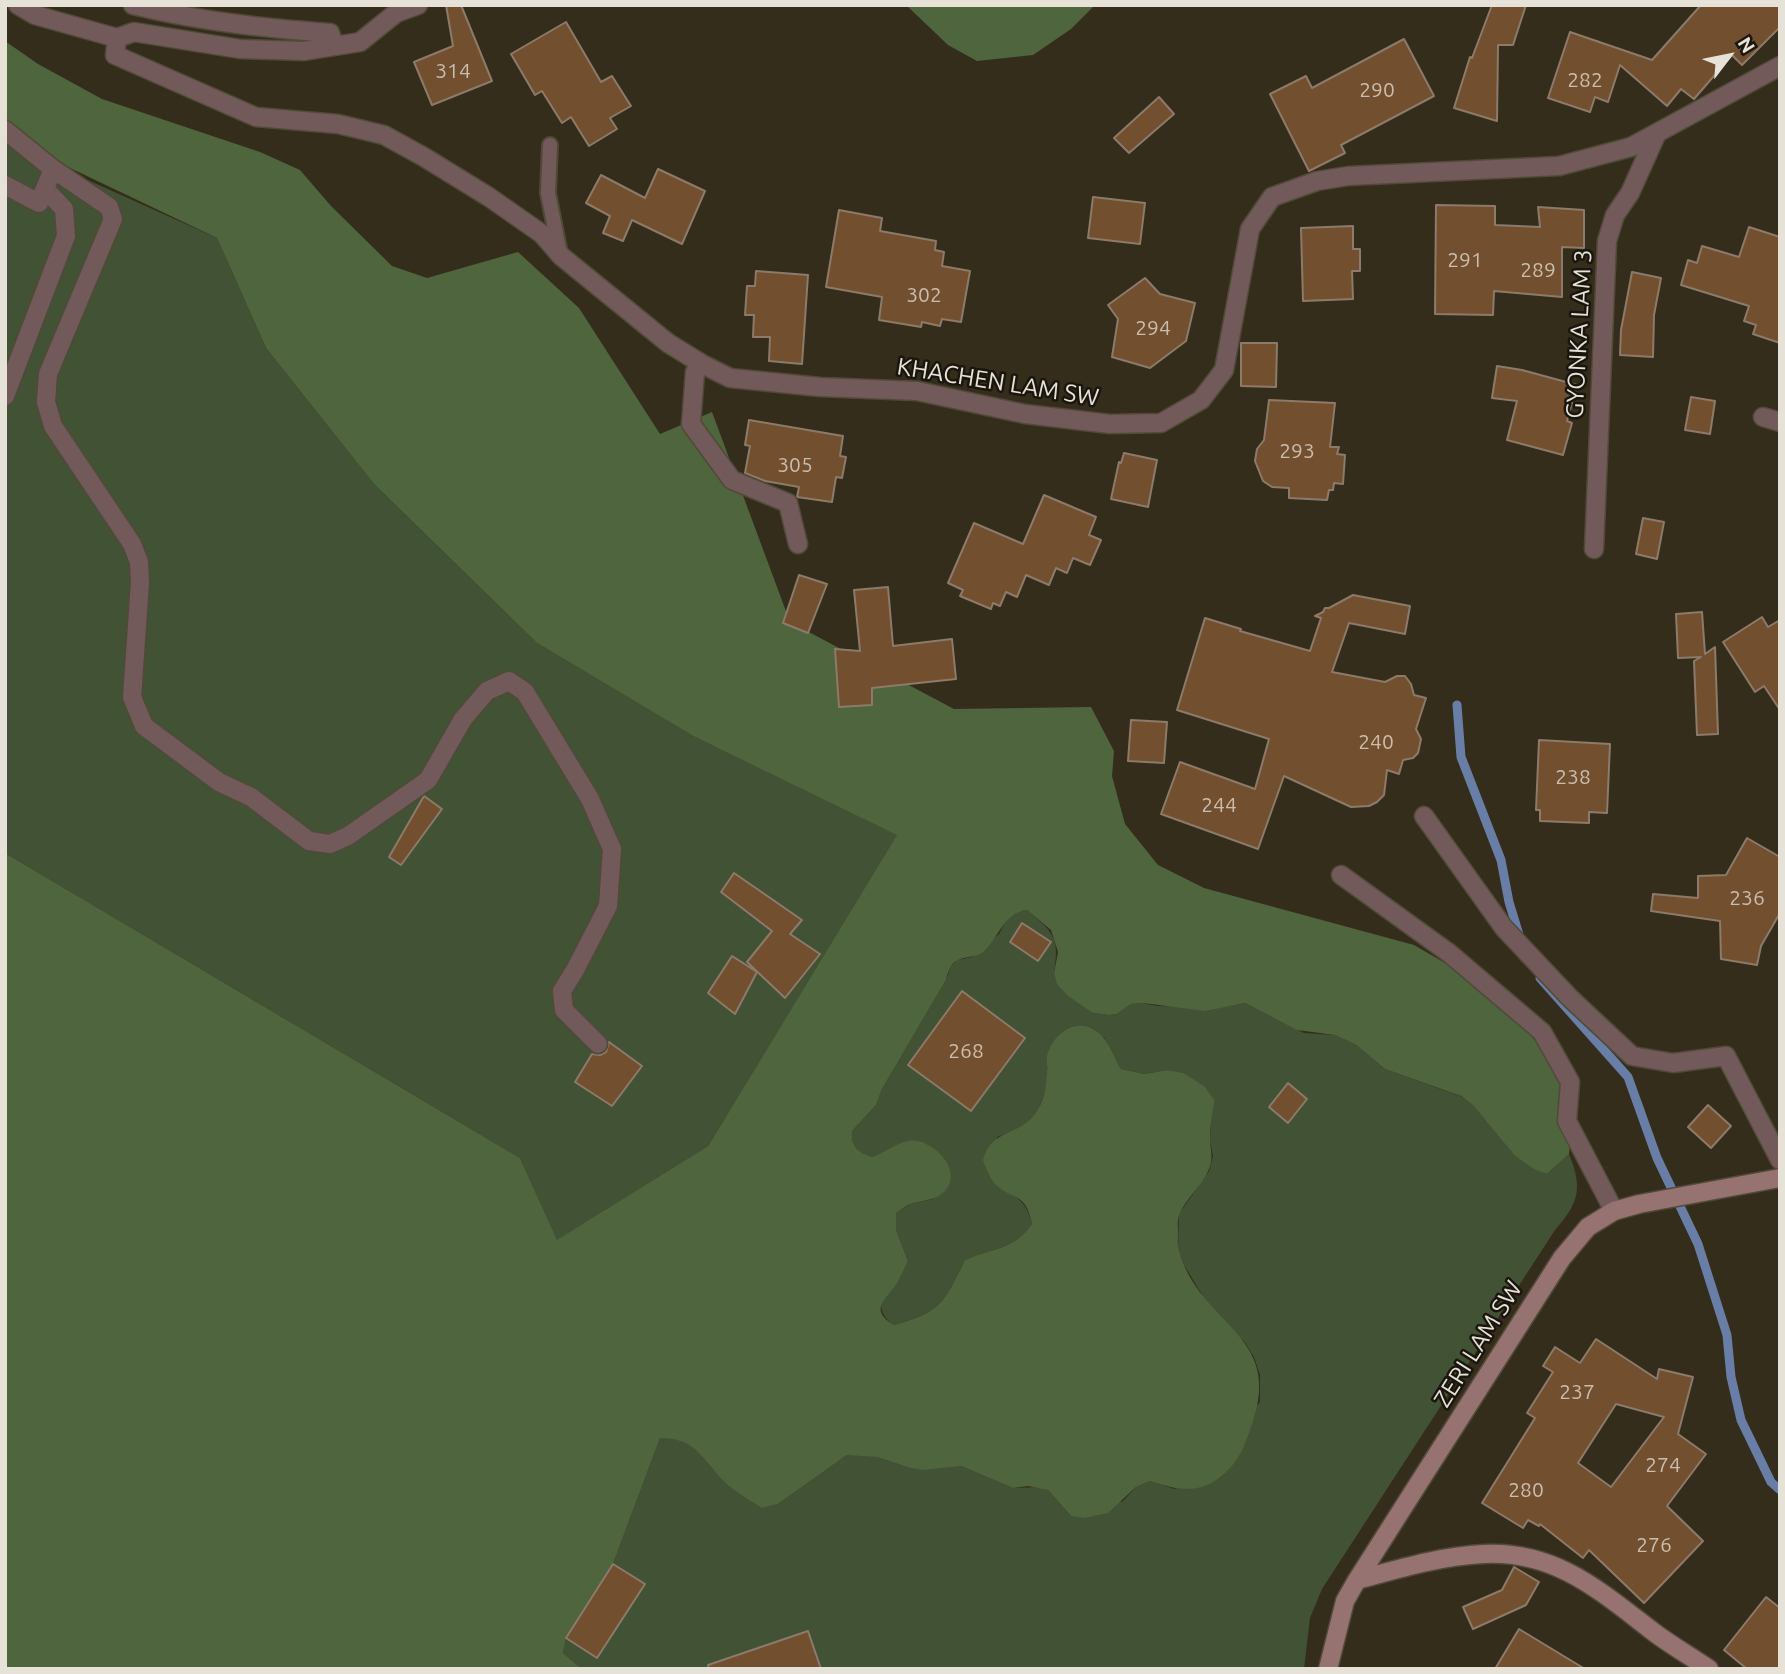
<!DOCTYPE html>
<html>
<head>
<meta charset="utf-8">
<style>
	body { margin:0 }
	#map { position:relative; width:1785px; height:1674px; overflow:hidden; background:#352d1b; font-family:Ubuntu,sans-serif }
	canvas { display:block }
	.frame { position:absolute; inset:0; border:7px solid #e7e2d7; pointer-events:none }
	.north { position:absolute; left:1694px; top:21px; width:70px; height:70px; -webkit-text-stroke:5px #1a160e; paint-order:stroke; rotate:58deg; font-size:19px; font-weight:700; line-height:28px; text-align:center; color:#e7e2d7 }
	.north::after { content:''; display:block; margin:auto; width:24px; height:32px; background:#e7e2d7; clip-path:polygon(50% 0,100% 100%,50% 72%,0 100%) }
</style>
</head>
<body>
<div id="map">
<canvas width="1785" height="1674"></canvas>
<div class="frame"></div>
<div class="north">N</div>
</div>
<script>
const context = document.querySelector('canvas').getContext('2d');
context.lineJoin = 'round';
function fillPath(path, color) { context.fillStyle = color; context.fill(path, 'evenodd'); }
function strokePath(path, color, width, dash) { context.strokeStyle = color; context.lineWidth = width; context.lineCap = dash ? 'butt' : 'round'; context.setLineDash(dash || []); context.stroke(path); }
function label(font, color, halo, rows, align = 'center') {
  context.font = font + ' Ubuntu,sans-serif'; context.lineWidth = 5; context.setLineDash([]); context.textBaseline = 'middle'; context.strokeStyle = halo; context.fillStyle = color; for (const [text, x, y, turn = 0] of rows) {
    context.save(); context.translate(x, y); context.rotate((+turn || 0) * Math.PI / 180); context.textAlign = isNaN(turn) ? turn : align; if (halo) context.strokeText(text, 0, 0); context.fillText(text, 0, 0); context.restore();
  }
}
fillPath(new Path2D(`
	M5 143 217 238 266 348 374 484 537 643 693 736 898 834 708 1146 557 1241 520 1158 5 853Z
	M1027 910C1053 932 1060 937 1054 973L1093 1013 1109 1015 1117 1014 1131 1004 1143 1003 1157 1006 1222 1007 1245 1003 1304 1033 1335 1035 1356 1045 1385 1069 1460 1096 1473 1104 1514 1155 1547 1174 1569 1154C1583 1188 1579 1203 1555 1230L1322 1589 1310 1618 1304 1669H582L563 1653 566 1638 613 1564 660 1438 675 1437 691 1446 704 1456 712 1468 762 1508 778 1504 847 1455 862 1454 877 1457 907 1467 961 1466 1013 1488 1041 1487 1048 1490 1071 1516 1123 1501 1136 1487 1150 1481 1175 1489 1260 1402V1375L1254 1357 1246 1344 1204 1298 1184 1265 1178 1248 1179 1214 1209 1171 1213 1156 1210 1140 1211 1116 1215 1101 1167 1070 1145 1074 1121 1069 1104 1037 1047 1064C1049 1086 1042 1112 1024 1126 1016 1132 1005 1134 997 1137V1186C1017 1196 1027 1202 1032 1224 1012 1251 994 1247 965 1260 944 1302 942 1312 894 1325 885 1320 876 1306 885 1296 887 1293 890 1290 893 1287 898 1278 903 1270 908 1261L896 1230V1213L910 1204 933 1199 930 1146C908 1135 893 1151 872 1157 858 1152 851 1148 852 1131L876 1105 882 1089 946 980 951 966 957 960 972 957 999 934 1006 920 1019 911Z`), '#415235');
fillPath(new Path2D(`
	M906 5H1095L1071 29 1033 55 977 61 948 45Z
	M5 41 38 64 102 99 260 152 300 170 331 206 392 266 427 278 518 252 579 308 660 434 712 412 790 622 954 709 1091 707 1114 751 1112 776 1125 824 1158 865 1204 888 1414 945 1459 971 1521 1022 1554 1065 1573 1117 1569 1154 1547 1174 1534 1169 1514 1155 1473 1105 1461 1096 1385 1069 1356 1045 1335 1035 1297 1030 1245 1003 1205 1011 1143 1003 1131 1004 1117 1014 1109 1015 1093 1013 1068 996 1057 984 1054 973 1058 952 1051 930 1027 910C1002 914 1000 937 983 952 975 959 959 955 952 965 949 969 947 975 946 980L882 1089 876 1105 852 1131C851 1147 858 1152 872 1157 884 1153 895 1144 908 1141 930 1136 965 1170 945 1191 935 1201 923 1200 910 1204 905 1206 900 1211 896 1213V1230L908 1261C904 1268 901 1276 897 1283 888 1298 867 1309 894 1325 942 1312 944 1302 965 1260 994 1247 1012 1251 1032 1224 1025 1191 1015 1202 996 1185 990 1179 986 1168 983 1160 992 1126 1021 1139 1038 1109 1045 1098 1046 1085 1047 1073 1048 1067 1046 1062 1047 1056 1054 1030 1081 1014 1102 1036 1110 1044 1115 1059 1121 1069L1145 1074 1167 1070 1183 1073 1204 1086 1215 1101C1212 1113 1210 1125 1210 1138 1210 1149 1214 1157 1209 1169 1203 1185 1187 1197 1180 1213 1177 1219 1178 1227 1178 1234 1178 1239 1177 1245 1179 1250 1198 1325 1285 1333 1252 1424 1247 1439 1242 1455 1231 1467 1205 1495 1183 1492 1150 1481L1136 1487 1108 1513 1084 1518 1071 1516 1048 1490 1028 1486 1013 1488 961 1466 922 1470 907 1467 877 1457 847 1455 778 1504 762 1508C751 1501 739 1494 729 1486 705 1465 698 1437 660 1438L613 1564 566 1638 563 1653 582 1669H5V853L520 1158 557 1240 708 1146 897 835 693 736 537 643 374 484 266 348 217 238 5 137Z`), '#4e653d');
strokePath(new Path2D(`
	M1457 705 1461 757 1501 860 1509 902 1520 938
	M1540 978 1628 1077 1657 1158 1698 1244 1727 1335 1731 1377 1741 1420 1771 1482 1780 1490`), '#687ea6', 9);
const building = new Path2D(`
	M446 5H461L492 81 432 105 414 62 453 46Z
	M1492 5H1526L1513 45H1498L1497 121 1454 108 1470 57 1472 58Z
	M1701 5H1780V27L1742 65 1732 55 1694 99 1681 89 1667 106 1620 65 1608 102 1595 97 1590 112 1548 98 1570 32 1652 60Z
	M566 22 601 82 612 76 631 106 610 118 617 129 589 146 571 117 562 123 542 91 535 95 511 54Z
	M1404 39 1434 96 1341 145 1345 153 1309 171 1270 94 1306 76 1312 88Z
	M1159 97 1174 114 1129 153 1114 138Z
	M658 169 705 191 682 244 632 220 623 241 603 233 610 216 586 203 601 175 645 198Z
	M1093 197 1145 203 1140 244 1088 238Z
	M1436 205 1495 206V225L1540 227 1538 207 1584 210V248L1562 247V297L1494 291 1493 315 1435 314Z
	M839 210 882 218 880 231 936 241 935 250 944 252 942 266 970 271 961 322 942 319 940 326 922 322 921 327 879 320 882 297 826 287Z
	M1353 226V249H1360V271H1352L1353 299 1303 301 1301 228Z
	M1749 227 1780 237V343L1753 334 1756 325 1744 321 1749 306 1681 285 1688 260 1697 263 1702 246 1739 257Z
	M756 271 808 275 802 364 769 361 770 337H753L754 315H745L747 286H755Z
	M1632 272 1661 278 1654 315 1653 357 1620 355 1621 330Z
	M1145 278 1160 294 1195 303 1186 341 1150 368 1112 357 1118 319 1108 305Z
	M1241 343H1277L1276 387 1241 386Z
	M1497 366 1522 370 1577 385 1567 421 1572 423 1563 455 1507 440 1517 401 1492 398Z
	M1691 397 1715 401 1710 434 1685 430Z
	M1269 400 1335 403 1330 447H1339L1337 454 1345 455 1343 484 1334 483 1333 490H1329L1327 500 1289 498V488L1272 487 1263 481 1255 461 1257 449 1264 440Z
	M749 420 843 436 840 456 846 457 842 478 836 477 832 502 797 497 799 487 765 481 745 473 750 446 745 445Z
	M1124 453 1157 460 1148 507 1111 499 1119 462 1121 463Z
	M1044 495 1096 517 1089 535 1101 540 1090 565 1073 558 1067 573 1056 568 1049 585 1026 575 1017 597 1006 592 1000 606 993 603 991 609 960 596 963 590 948 583 974 523 1023 544Z
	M1643 518 1664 522 1657 559 1636 554Z
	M799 575 827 584 808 633 783 623Z
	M888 587 893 646 952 639 956 679 872 688V705L839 707 835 649 860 651 854 590Z
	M1353 595 1410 606 1405 634 1349 623 1332 672 1385 682 1397 676H1405L1411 684 1414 695 1426 698 1416 729 1421 739 1418 753 1413 758 1403 760 1399 774 1387 770 1384 795 1377 802 1369 806 1351 807 1284 776 1258 849 1161 814 1180 762 1255 789 1269 739 1177 710 1205 618 1241 629 1240 631 1310 651 1321 618 1315 616 1323 612 1325 608H1329Z
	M1702 612 1705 654 1715 647 1718 734 1697 735 1694 661 1701 657 1678 658 1676 614Z
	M1762 617 1768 627 1780 620V710L1764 686 1755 692 1723 642Z
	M1131 720 1167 722 1164 763 1128 761Z
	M1539 740 1610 744 1607 813 1589 812V823L1540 821V810H1536Z
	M424 796 442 809 401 865 389 857Z
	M1747 838 1780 857V913L1761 946 1757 965 1721 959 1720 921 1651 911 1653 894 1698 898V876L1726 875Z
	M734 873 802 920 790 934 820 954 785 998 747 962 772 931 721 892Z
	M1022 923 1051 942 1038 961 1010 942Z
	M732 956 757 972 735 1014 708 993Z
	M962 991 1025 1038 971 1111 908 1065Z
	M609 1042 642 1066 612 1106 575 1082 592 1054 600 1055 606 1052Z
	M1288 1083 1307 1099 1288 1123 1269 1107Z
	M1708 1105 1731 1126 1711 1148 1688 1127Z
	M1596 1339 1657 1379 1659 1369 1693 1377 1678 1434 1706 1454 1667 1506 1703 1541 1644 1603 1589 1550 1583 1558 1540 1524 1539 1526 1528 1520 1523 1528 1482 1503 1535 1418 1527 1413 1553 1372 1543 1366 1555 1347 1580 1363ZM1616 1404 1664 1417 1611 1487 1578 1463Z
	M613 1564 645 1584 597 1658 566 1638Z
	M1514 1567 1539 1582 1526 1605 1473 1629 1463 1607 1502 1590Z
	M1766 1597 1780 1608V1669H1747L1724 1650Z
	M1519 1629 1585 1669H1495Z
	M808 1631 821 1669H709L708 1665Z`);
fillPath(building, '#724f2e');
strokePath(building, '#8c7a6a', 2);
const lane = new Path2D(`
	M550 145 548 193 560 254`);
const street = new Path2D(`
	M18 5 35 15 117 38 115 55 256 117 338 124 384 135 424 157 489 197 542 234 561 256 668 343 702 364 730 378 820 387 917 391 1025 414 1110 424 1161 423 1201 400 1224 370 1250 229 1272 197 1317 181 1348 176 1559 166 1631 147 1780 66
	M133 5C198 21 263 28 330 33L334 45
	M117 38 134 32 240 49 304 51 360 42 396 13 418 5
	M5 130 53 169 39 203 5 185
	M53 169 109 207 113 219 48 374 46 402 53 426 132 544 139 562 140 583 132 697 144 726 219 782 251 797 309 841 330 844 348 836 428 780 463 719 487 691 509 681 525 692 590 799 612 849 608 906 575 970 562 991 564 1010 598 1044
	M702 364 695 372 691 424 732 480 788 503 798 544
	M5 396 66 236 64 209 45 189
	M1763 417 1780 422
	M1594 549 1607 241 1615 215 1630 193 1657 133
	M1424 816 1504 928 1570 998 1632 1056 1673 1063 1726 1056 1780 1160
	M1341 875 1449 953 1542 1032 1570 1082 1567 1121 1614 1211`);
const secondary = new Path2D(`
	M1357 1580C1398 1569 1441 1556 1483 1554 1554 1550 1599 1590 1651 1630 1669 1644 1690 1656 1709 1669
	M1328 1669 1345 1601 1357 1580 1562 1258 1588 1227 1614 1211 1639 1204 1780 1178`);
strokePath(lane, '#514a39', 18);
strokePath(street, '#514a39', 21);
strokePath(secondary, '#514a39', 21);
strokePath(lane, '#715a59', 14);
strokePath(street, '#715a59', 18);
strokePath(secondary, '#967271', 18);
label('21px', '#cabdad', null, [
	["314",453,71],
	["282",1585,80],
	["290",1377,90],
	["291",1465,260],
	["289",1538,270],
	["302",924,295],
	["294",1153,328],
	["293",1297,451],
	["305",795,465],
	["240",1376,742],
	["238",1573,777],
	["244",1219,805],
	["236",1747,898],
	["268",966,1051],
	["237",1577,1392],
	["274",1663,1465],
	["280",1526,1490],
	["276",1654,1545]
]);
label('24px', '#e7e2d7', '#1a160e', [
	["GYONKA LAM 3",1579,334,-87],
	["KHACHEN LAM SW",998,382,9],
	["ZERI LAM SW",1478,1344,-58]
]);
</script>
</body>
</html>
